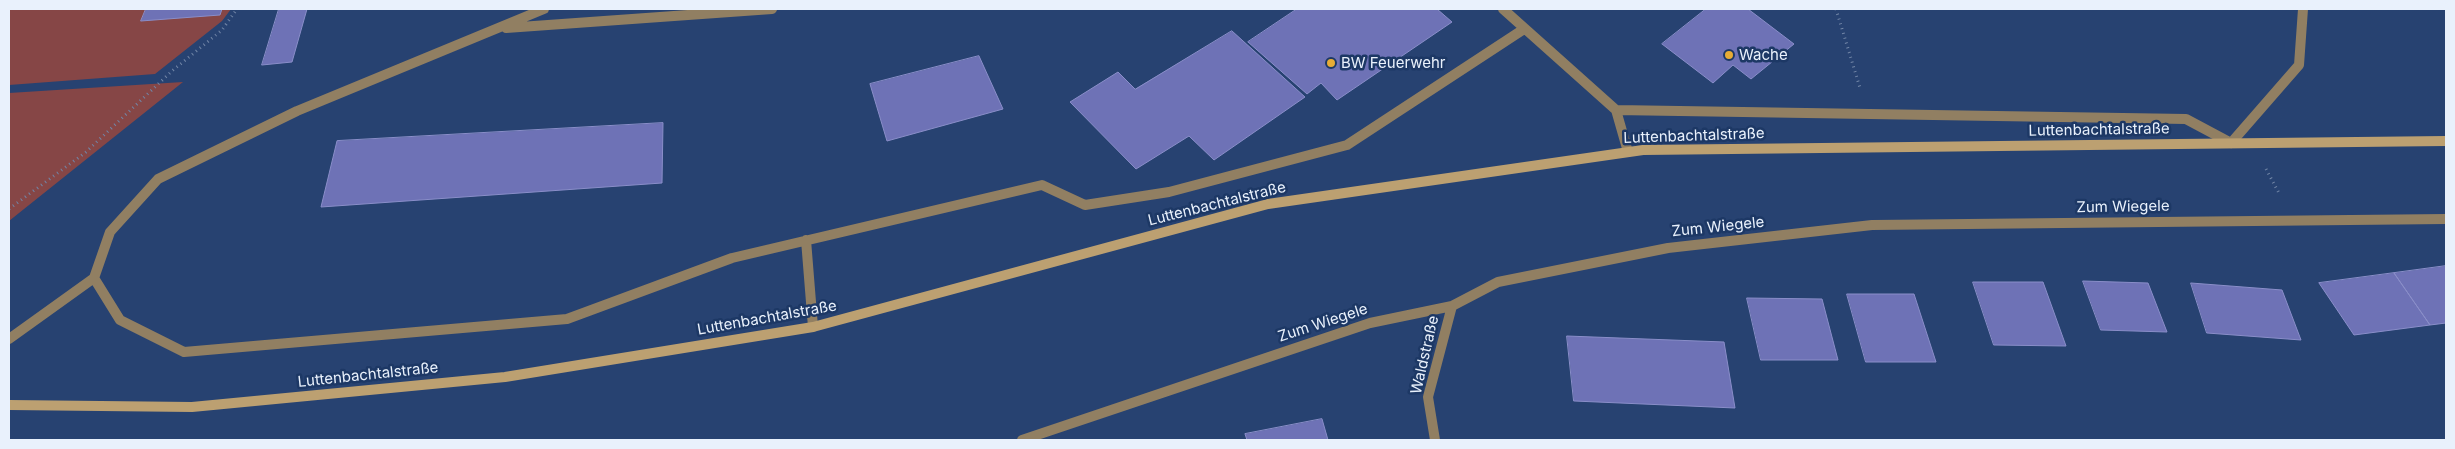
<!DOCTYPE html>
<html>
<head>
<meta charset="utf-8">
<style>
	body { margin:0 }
	#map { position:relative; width:2455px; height:449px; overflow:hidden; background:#274271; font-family:Inter,sans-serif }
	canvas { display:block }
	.frame { position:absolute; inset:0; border:10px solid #e9f1fc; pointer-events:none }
</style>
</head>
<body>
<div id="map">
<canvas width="2455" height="449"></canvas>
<div class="frame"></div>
</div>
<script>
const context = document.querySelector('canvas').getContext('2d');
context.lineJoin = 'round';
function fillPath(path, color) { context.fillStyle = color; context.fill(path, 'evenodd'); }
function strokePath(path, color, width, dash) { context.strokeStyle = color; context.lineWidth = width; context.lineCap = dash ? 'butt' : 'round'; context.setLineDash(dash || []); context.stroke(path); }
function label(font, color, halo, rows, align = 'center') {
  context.font = font + ' Inter,sans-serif'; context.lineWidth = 5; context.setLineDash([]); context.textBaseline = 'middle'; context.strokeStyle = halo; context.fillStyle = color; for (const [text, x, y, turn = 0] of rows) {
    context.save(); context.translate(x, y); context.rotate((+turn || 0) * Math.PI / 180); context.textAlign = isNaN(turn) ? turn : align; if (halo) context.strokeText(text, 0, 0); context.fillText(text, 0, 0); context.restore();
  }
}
fillPath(new Path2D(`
	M9 9H231L222 21 155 74 9 85Z
	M183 82 9 221V93Z`), '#864646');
const building = new Path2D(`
	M146 9H222L220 15 141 21Z
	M279 9H307L292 62 262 65Z
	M1297 9H1437L1452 22 1337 100 1321 83 1307 94 1248 42Z
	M1706 9H1748L1794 44 1751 79 1733 65 1713 83 1662 44Z
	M1232 31 1305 97 1214 160 1189 136 1136 169 1070 102 1118 72 1135 89Z
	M979 56 1003 109 887 141 870 84Z
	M663 123 662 183 321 207 337 141Z
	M2446 266V323L2430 325 2394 273Z
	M2394 273 2430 325 2354 335 2319 283Z
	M2083 281 2148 283 2167 332 2101 330Z
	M1973 282H2043L2066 346 1994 345Z
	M2191 283 2282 290 2301 340 2207 333Z
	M1847 294H1914L1936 362H1866Z
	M1747 298 1822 299 1838 360H1761Z
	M1567 336 1724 342 1735 408 1574 401Z
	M1322 419 1328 440H1247L1245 434Z`);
fillPath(building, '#6e72b6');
strokePath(building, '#8a8ec9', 1);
strokePath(new Path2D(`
	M1836 9 1860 88
	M2266 169 2280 195
	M9 209 86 152 172 71 222 30 237 9`), '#7286a7', 3, [1, 4]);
strokePath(new Path2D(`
	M544 9 297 111 158 179 110 232 94 278 120 320 184 352 567 319 732 258 1042 185 1085 205 1169 192 1347 145 1524 29
	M1503 9 1616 110
	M506 28 772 9
	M1628 152 1616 110 2186 119 2231 143 2299 65 2303 9
	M806 240 813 327
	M9 339 94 278`), '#917f62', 10);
strokePath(new Path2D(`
	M1022 440 1370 323 1452 306 1498 282 1668 248 1872 225 2446 219
	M1435 440 1428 397 1452 306`), '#917f62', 10);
strokePath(new Path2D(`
	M9 405 192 407 505 377 813 327 1268 204 1643 150 2446 141`), '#bca071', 10);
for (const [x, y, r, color] of [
	[1729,55,5,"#e7ac36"],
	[1331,63,5,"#e7ac36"]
]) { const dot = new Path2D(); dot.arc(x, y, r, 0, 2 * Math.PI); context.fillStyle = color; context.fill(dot); strokePath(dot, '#1d3865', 2); }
label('15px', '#e9f1fc', '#1d3865', [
	["Wache",1739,55],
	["BW Feuerwehr",1341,63]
], 'left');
label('15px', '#e9f1fc', '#1d3865', [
	["Luttenbachtalstraße",2099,130,-1],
	["Luttenbachtalstraße",1694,136,-2],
	["Luttenbachtalstraße",1217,204,-14],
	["Zum Wiegele",2123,207,-1],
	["Zum Wiegele",1718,227,-6],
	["Luttenbachtalstraße",767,318,-10],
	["Zum Wiegele",1323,323,-18],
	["Waldstraße",1425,355,-77],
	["Luttenbachtalstraße",368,375,-6]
]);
</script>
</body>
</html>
